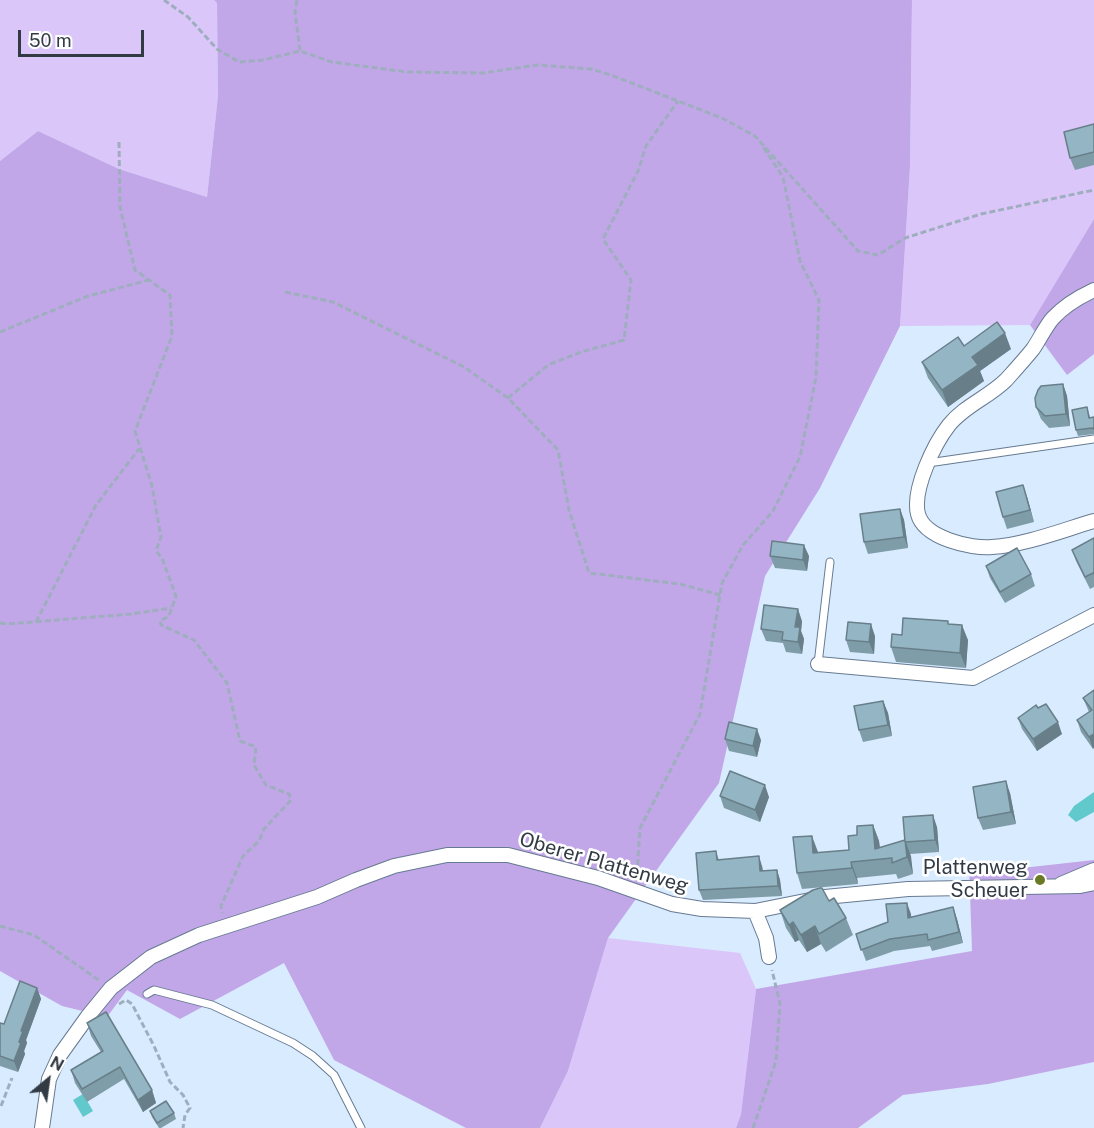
<!DOCTYPE html>
<html>
<head>
<meta charset="utf-8">
<style>
	body { margin:0 }
	#map { position:relative; width:1094px; height:1128px; overflow:hidden; background:#d9ebff; font-family:"Public Sans",sans-serif }
	canvas { display:block }
	.north { position:absolute; left:18px; top:1050px; width:60px; height:60px; -webkit-text-stroke:4px #fff; paint-order:stroke; rotate:29deg; font-size:16px; font-weight:700; line-height:24px; text-align:center; color:#323b44 }
	.north::after { content:''; display:block; margin:auto; width:21px; height:27px; background:#323b44; clip-path:polygon(50% 0,100% 100%,50% 72%,0 100%) }
	.scale { position:absolute; left:18px; top:30px; width:126px; height:27px; box-sizing:border-box; border:3px solid #323b44; border-top:0; padding-left:8px; font-size:18px; line-height:21px; white-space:nowrap; color:#323b44; -webkit-text-stroke:4px #fff; paint-order:stroke }
</style>
</head>
<body>
<div id="map">
<canvas width="1094" height="1128"></canvas>
<div class="north">N</div>
<div class="scale">50 m</div>
</div>
<script>
const context = document.querySelector('canvas').getContext('2d');
context.lineJoin = 'round';
function fillPath(path, color) { context.fillStyle = color; context.fill(path, 'evenodd'); }
function strokePath(path, color, width, dash) { context.strokeStyle = color; context.lineWidth = width; context.lineCap = dash ? 'butt' : 'round'; context.setLineDash(dash || []); context.stroke(path); }
function label(font, color, halo, rows, align = 'center') {
  context.font = font + ' "Public Sans",sans-serif'; context.lineWidth = 5; context.setLineDash([]); context.textBaseline = 'middle'; context.strokeStyle = halo; context.fillStyle = color; for (const [text, x, y, turn = 0] of rows) {
    context.save(); context.translate(x, y); context.rotate((+turn || 0) * Math.PI / 180); context.textAlign = isNaN(turn) ? turn : align; if (halo) context.strokeText(text, 0, 0); context.fillText(text, 0, 0); context.restore();
  }
}
fillPath(new Path2D(`
	M0 0H214L217 3 218 96 207 197 119 169 38 131 0 161Z
	M912 0H1094V219L1030 325 900 326 910 167Z
	M608 938 740 953 756 989 741 1114 736 1128H540L568 1071Z`), '#dbc6fa');
fillPath(new Path2D(`
	M214 0H912L910 167 900 326 820 488 765 576 719 783 608 938 568 1071 540 1128H466L334 1060 284 963 180 1019 127 990 107 1017 62 1006 0 971V161L38 131 119 169 207 197 218 96 217 3Z
	M1094 219V354L1067 375 1030 325Z
	M1094 860V1062L988 1084 903 1095 858 1128H736L741 1114 756 989 972 951 969 863 1022 868Z`), '#c2a7e8');
fillPath(new Path2D(`
	M1094 792V812L1076 822 1068 815 1074 806Z
	M83 1094 93 1111 83 1117 73 1100Z`), '#61c9cc');
const service = new Path2D(`
	M928 463 1094 439
	M818 664 830 562
	M147 994 154 990 212 1005 293 1043 313 1056 334 1075 361 1128`);
const minor = new Path2D(`
	M1094 290C1079 297 1064 306 1053 318 1045 327 1040 339 1033 349 1025 359 1015 370 1006 380 989 397 964 406 949 425 934 444 912 490 918 514 924 538 971 549 992 547 1025 545 1063 530 1094 521
	M818 664 973 678 1094 615
	M1061 884 1094 870
	M755 911 766 938 769 957
	M42 1128 49 1079 60 1055 88 1016 111 988 151 957 199 935 317 897 356 880 394 866 447 855H508L598 878 672 904 702 909 755 911 825 897 908 889 1080 886 1094 883`);
strokePath(service, '#667a91', 9);
strokePath(minor, '#667a91', 16);
strokePath(new Path2D(`
	M164 0 188 17 217 49 239 62 263 60 300 51 332 62 407 72 483 73 537 65 591 69 611 75 722 118 755 136 858 251 878 255 905 238 981 214 1094 190
	M297 0 295 12 300 51
	M119 142 120 207 135 270 170 295 172 336 135 431 152 486 161 537 156 551 162 558 176 596 169 616 160 621 161 625 194 640 227 683 240 741 256 747 254 765 266 785 289 794 291 800 264 829 259 841 243 856 221 906 222 913
	M285 292 333 302 464 367 508 398 558 450 569 510 589 573 680 584 720 595
	M0 332 88 296 149 280
	M508 398 548 365 581 352 624 340 631 280 603 239 638 171 646 146 678 101
	M36 622 96 505 139 449
	M0 623 7 624 131 614 171 608
	M637 874 640 828 700 714 722 583 743 545 773 511 800 457 816 377 819 300 800 261 783 177 763 147
	M0 926 34 935 100 981
	M119 1004 126 1000 132 1004 154 1046 170 1082 183 1095 190 1108 185 1115 183 1128
	M1 1106 12 1078
	M753 1128 776 1061 780 1004 772 970`), '#9faebe', 3, [6, 3]);
strokePath(service, '#fff', 7);
strokePath(minor, '#fff', 14);
fillPath(new Path2D(`
	M1094 124V165L1075 170 1070 158Z
	M964 346 1011 349 980 371 984 381 948 407 928 378 922 362Z
	M1063 384 1067 396 1070 426 1049 428 1041 419 1036 407Z
	M1087 407 1090 417H1094V434L1078 436 1076 430Z
	M1027 497 1034 522 1007 529 1003 517Z
	M900 509 904 520 908 548 868 554 864 542Z
	M1094 538V587L1090 589 1076 561 1072 550Z
	M770 556H809L807 571 775 568Z
	M986 566 1031 574 1035 586 1005 603 990 578Z
	M802 621 801 631 804 639 802 654 786 652 783 643 766 641 761 629Z
	M948 621V624L968 640 966 668 896 662 891 647 902 635Z
	M875 636 874 654 850 652 846 640Z
	M1094 690 1093 749 1081 732 1077 720 1089 712 1083 698Z
	M883 701 888 713 892 736 863 742 859 730Z
	M1038 708 1062 734 1037 751 1022 729 1018 718Z
	M725 739 761 740 757 757 729 751Z
	M1010 793 1016 824 983 830 978 818Z
	M720 796 769 797 760 822 724 808Z
	M873 825 879 841 880 848 904 841 937 827 939 852 910 854 913 874 898 879 896 874 857 878 858 884 802 889 797 873 818 853 849 850 857 835Z
	M716 851 719 860 762 866 763 871 777 870 780 880 782 896 703 900 699 890Z
	M829 901 846 918 853 935 826 952 821 944 807 952 799 940 795 942 786 928 780 910Z
	M953 907 957 919 963 943 932 951 930 946 894 951 866 961 856 934 911 914V917Z
	M37 988 41 999 26 1040 27 1043 24 1051 25 1054 18 1072 0 1066V1023L4 1024Z
	M87 1023 152 1090 156 1103 143 1112 124 1079 87 1102 75 1083 71 1070 101 1052 91 1036Z
	M150 1111 174 1113 176 1119 161 1128H159L152 1117Z`), '#7f9da9');
fillPath(new Path2D(`
	M1005 333 1011 349 980 371 984 381 948 407 942 390 972 357Z
	M1063 384 1067 396 1070 426 1066 414Z
	M1023 485 1027 497 1034 522 1030 510Z
	M900 509 904 520 908 548 904 537Z
	M804 545 809 556 807 571 803 560Z
	M798 609 802 621 801 631 804 639 802 654 798 642 795 627Z
	M871 624 875 636 874 654 869 642Z
	M962 625 968 640 966 668 960 653Z
	M883 701 888 713 892 736 888 725Z
	M1058 722 1062 734 1037 751 1033 739Z
	M757 729 761 740 757 757 753 746Z
	M1094 734V748L1093 749 1089 737Z
	M1006 781 1010 793 1016 824 1011 812Z
	M765 785 769 797 760 822 755 810Z
	M933 815 937 827 939 852 935 840Z
	M873 825 879 841 881 859 875 849Z
	M812 836 818 852 819 869 813 853Z
	M905 840 911 856 913 874 907 857Z
	M759 856 762 866 764 881 760 871Z
	M851 862 857 878 858 884 852 868Z
	M777 870 780 880 782 896 778 886Z
	M907 903 911 914 912 929 908 918Z
	M953 907 957 919 963 943 959 932Z
	M793 922 799 940 795 942 789 925Z
	M815 926 821 944 807 952 801 935Z
	M37 988 41 999 26 1040 27 1043 24 1051 25 1054 18 1072 14 1061 21 1031Z
	M152 1090 156 1103 143 1112 138 1100Z`), '#687f89');
const building = new Path2D(`
	M1094 124V152L1070 158 1064 132Z
	M997 322 1005 333 972 357 978 365 942 390 922 362 958 337 964 346Z
	M1063 384 1066 414 1045 416 1036 407 1035 398 1038 390 1041 386Z
	M1087 407 1089 418 1094 417V429L1092 428 1076 430 1072 410Z
	M1023 485 1030 510 1003 517 996 492Z
	M900 509 904 537 864 542 860 514Z
	M1094 538V574L1093 573 1085 577 1072 550Z
	M772 541 804 545 803 560 770 556Z
	M1017 548 1031 574 1000 592 986 566Z
	M764 605 798 609 795 627H800L798 642 782 640 783 632 761 629Z
	M903 618 948 621V624L962 625 960 653 891 647 892 634 902 635Z
	M848 622 871 624 869 642 846 640Z
	M1094 690V734L1089 737 1077 720 1092 710 1083 698Z
	M883 701 888 725 859 730 854 706Z
	M1046 704 1058 722 1033 739 1018 718 1036 705 1038 708Z
	M729 722 757 729 753 746 725 739Z
	M730 771 765 785 755 810 720 796Z
	M1006 781 1011 812 978 818 973 787Z
	M933 815 935 840 905 842 903 817Z
	M873 825 875 849 905 840 907 857 892 863V858L851 862 852 868 797 873 793 837 812 836 813 853 849 850 848 836 857 835V826Z
	M716 851 717 860 759 856 760 871 777 870 778 886 699 890 696 853Z
	M820 888H822L829 901 834 898 846 918 819 934 815 926 801 935 793 922 789 925 780 910 813 890Z
	M907 903 908 918 953 907 959 932 928 940 927 934 890 939 861 950 856 934 888 922 886 904Z
	M20 981 37 988 21 1031H23L19 1042 21 1043 14 1061 0 1056V1023L4 1024Z
	M106 1012 152 1090 138 1100 120 1067 82 1089 71 1070 103 1051 87 1023Z
	M166 1101 174 1113 157 1123 150 1111Z`);
fillPath(building, '#94b6c4');
strokePath(building, '#687f89', 1.5);
for (const [x, y, r, color] of [
	[1040,880,6,"#6a7926"]
]) { const dot = new Path2D(); dot.arc(x, y, r, 0, 2 * Math.PI); context.fillStyle = color; context.fill(dot); strokePath(dot, '#fff', 2); }
label('20px', '#323b44', '#fff', [
	["Oberer Plattenweg",604,863,16]
]);
label('20px', '#323b44', '#fff', [
	["Plattenweg",1028,868],
	["Scheuer",1028,891]
], 'right');
</script>
</body>
</html>
